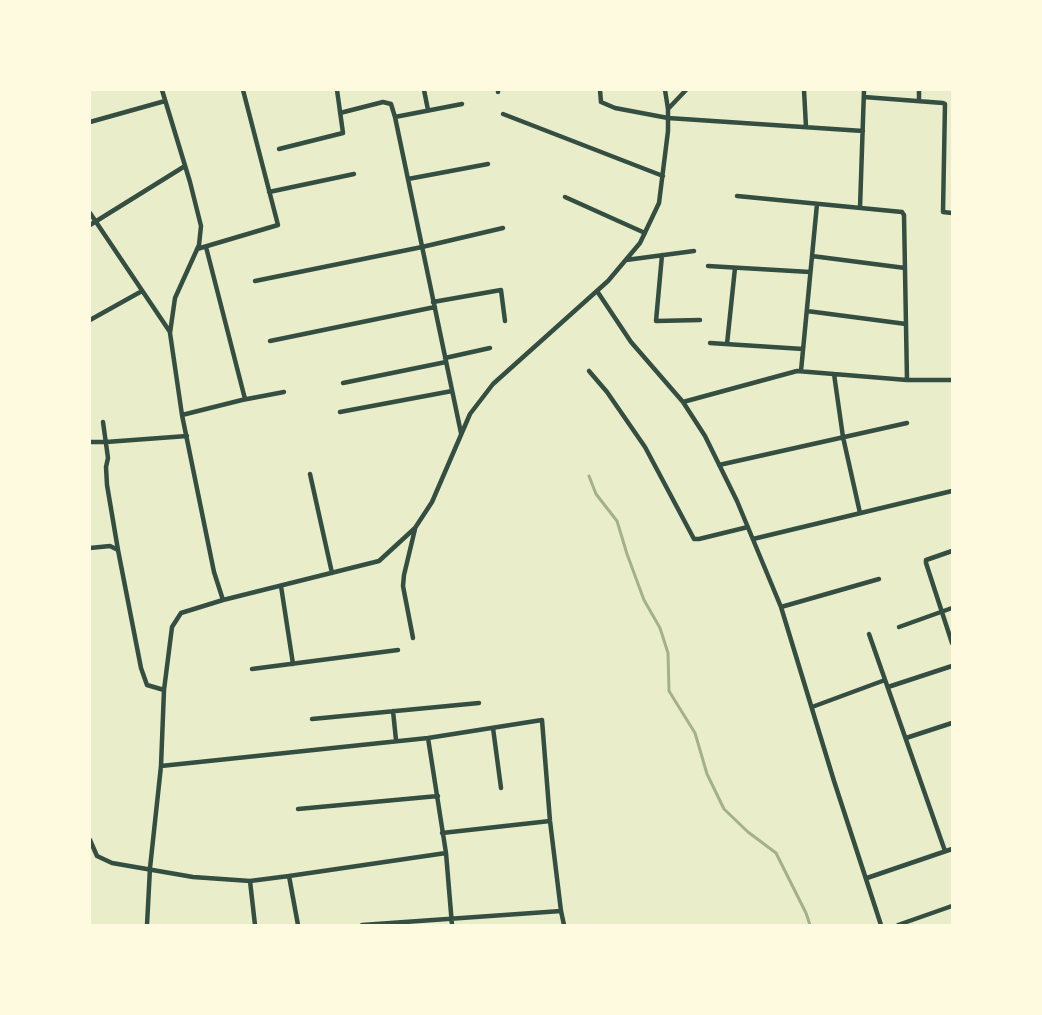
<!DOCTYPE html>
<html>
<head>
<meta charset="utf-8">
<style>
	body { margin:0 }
	#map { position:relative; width:1042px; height:1015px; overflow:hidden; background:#e9edc9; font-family:"Open Sans",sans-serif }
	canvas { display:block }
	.frame { position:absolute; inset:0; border:91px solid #fefae0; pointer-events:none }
</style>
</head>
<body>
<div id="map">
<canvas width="1042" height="1015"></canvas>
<div class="frame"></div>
</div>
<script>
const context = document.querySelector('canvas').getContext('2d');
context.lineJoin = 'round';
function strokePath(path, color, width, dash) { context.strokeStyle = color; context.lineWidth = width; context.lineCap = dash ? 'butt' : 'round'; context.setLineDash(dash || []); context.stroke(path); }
strokePath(new Path2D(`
	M589 476 596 494 617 521 627 554 644 600 660 628 668 653 669 691 695 733 707 774 724 809 748 832 776 853 806 913 810 925`), '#a3b18a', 3);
strokePath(new Path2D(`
	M162 90 190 182 201 226 199 245 175 298 170 333 182 415 214 572 223 600
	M424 90 428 110
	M600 90 601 102 615 108 668 118 863 131
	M804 90 806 127
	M919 90V101
	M498 92V90
	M864 97 943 103 945 104 943 212 952 213
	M668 109 686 90
	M340 113 383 102 391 104 395 117 461 433
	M503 114 663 176
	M395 117 462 104
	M90 122 165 101
	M279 149 343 133 337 90
	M408 179 488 164
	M269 192 354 174
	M737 196 902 212 904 215 907 380
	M565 197 645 233
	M860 208 864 90
	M90 213 170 332
	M90 225 185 166
	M206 247 245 399
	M197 249 278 225 243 90
	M662 255 656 321 700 320
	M812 256 905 268
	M626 260 694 251
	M708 266 810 272
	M255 281 422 247 503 228
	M597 291 631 342 683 402 705 436 737 501 781 607 834 781 881 925
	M433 302 501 290 505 321
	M807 311 906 324
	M90 320 142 291
	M270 341 435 307
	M710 343 803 349
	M727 344 735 268
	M445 358 490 348
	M589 371 607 392 645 447 694 539H699L748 527
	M801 371 817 204
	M834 374 843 437 860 513
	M343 383 446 362
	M683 402 797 371 907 380H952
	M340 412 452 391
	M182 415 242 400 284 392
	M103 422 108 458 106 467 107 485 118 550
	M90 442H106L187 436
	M719 465 907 423
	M310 474 332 573
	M753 539 952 491
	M90 548 110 546 118 550 141 668 147 685 164 690
	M952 551 929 559 926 560V563L952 643
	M281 586 293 664
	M781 607 879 579
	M899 627 952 608
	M869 634 945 851
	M413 638 403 586 404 575 415 529
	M252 669 398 650
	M888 687 952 666
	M812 707 885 680
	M393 711 396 740
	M312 719 479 703
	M493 728 501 788
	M428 738 446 853 452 925
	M906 738 952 723
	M161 766 428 738 542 720 550 821 561 911 564 925
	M298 809 438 796
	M442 833 550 821
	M90 840 97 856 112 863 193 877 250 881
	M867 878 952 849
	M147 925 150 868 161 766 164 690 172 627 181 613 223 600 379 561 415 528 432 502 470 414 493 384 608 281 640 243 659 203 668 131V109L665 90
	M255 925 250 881 289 876
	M298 925 289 876 446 853
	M362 925 561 911
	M898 925 952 906`), '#344e41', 4.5);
</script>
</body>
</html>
